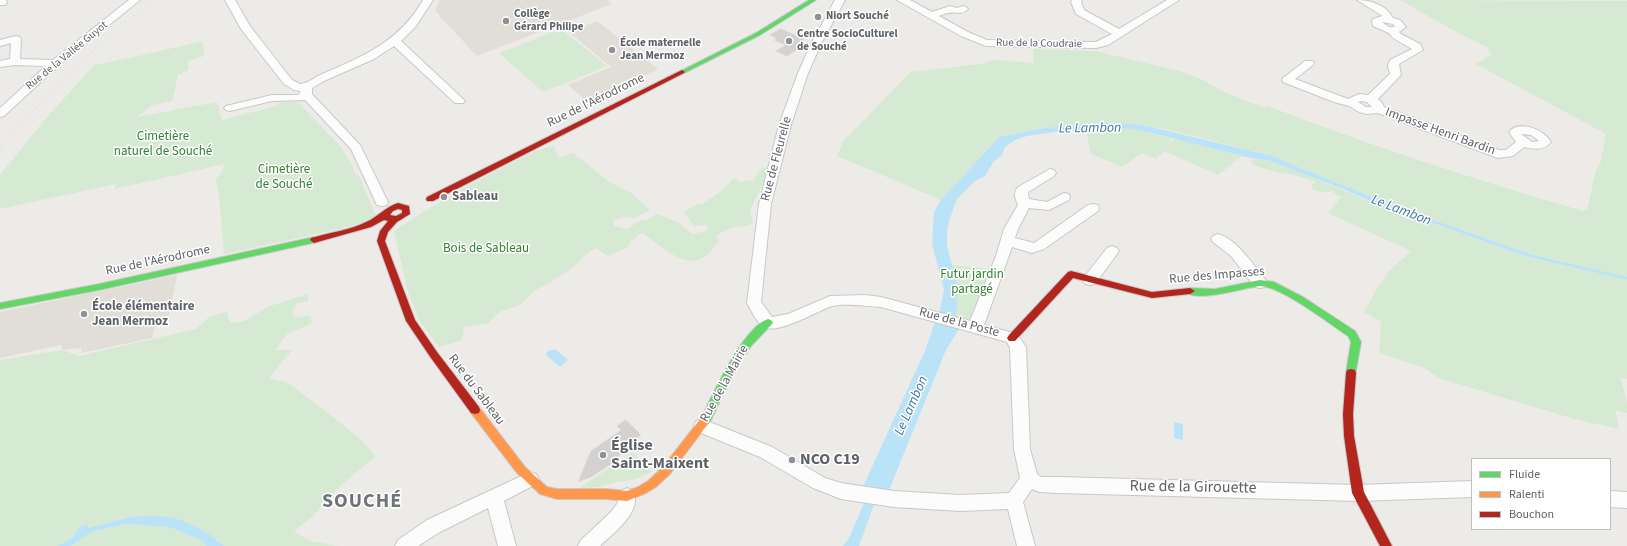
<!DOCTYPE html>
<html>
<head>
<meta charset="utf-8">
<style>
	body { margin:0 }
	#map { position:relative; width:1627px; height:546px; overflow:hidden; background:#edebe8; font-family:"Source Sans 3",sans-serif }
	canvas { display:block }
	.legend { position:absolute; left:1471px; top:458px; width:140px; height:72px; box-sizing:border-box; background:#fff; border:1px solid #bec0c2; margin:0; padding:5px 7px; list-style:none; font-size:12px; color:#5d6266 }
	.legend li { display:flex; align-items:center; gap:8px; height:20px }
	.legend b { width:20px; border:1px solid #bec0c2 }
</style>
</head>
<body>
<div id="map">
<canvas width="1627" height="546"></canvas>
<ul class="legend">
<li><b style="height:5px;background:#63d668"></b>Fluide</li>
<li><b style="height:5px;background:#ff974d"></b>Ralenti</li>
<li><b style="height:5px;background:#b3261e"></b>Bouchon</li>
</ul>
</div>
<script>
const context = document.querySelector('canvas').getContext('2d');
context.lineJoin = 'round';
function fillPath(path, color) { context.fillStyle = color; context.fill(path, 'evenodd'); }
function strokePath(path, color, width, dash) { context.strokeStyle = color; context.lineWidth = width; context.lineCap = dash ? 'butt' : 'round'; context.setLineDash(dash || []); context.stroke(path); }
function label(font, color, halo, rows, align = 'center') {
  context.font = font + ' "Source Sans 3",sans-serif'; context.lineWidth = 3; context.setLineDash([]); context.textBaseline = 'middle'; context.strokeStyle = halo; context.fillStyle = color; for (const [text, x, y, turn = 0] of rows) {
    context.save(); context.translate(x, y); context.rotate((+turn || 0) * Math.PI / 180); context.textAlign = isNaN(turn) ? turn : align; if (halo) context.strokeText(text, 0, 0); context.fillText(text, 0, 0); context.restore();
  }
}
fillPath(new Path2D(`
	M440 0H607L612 4 477 56 435 11Z
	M597 21 658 69 589 103 568 85 611 67 569 32Z
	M177 275 169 316 158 319 152 338 82 353 81 348 62 350 61 345 0 358V312Z`), '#e1ddd7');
fillPath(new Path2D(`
	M1400 0 1627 1V277L1530 254 1440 222 1405 213 1370 196 1291 164 1277 157 1169 130 1135 124 1098 123 1044 128 999 137 941 200 837 156 843 141 911 72 980 64 995 60 1034 63 1033 49 1095 51 1179 71 1199 78 1222 91 1265 108 1268 106C1371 146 1477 180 1583 211L1587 210 1596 170 1600 165 1606 134 1476 64 1491 55 1487 47 1458 33Z
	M561 29 607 66 543 92 499 53Z
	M203 41 204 56 188 61V70L178 75 172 101 153 105 136 117 217 102 222 120 276 106 280 102H298L341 147 353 167 354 172 360 178 376 216 369 220 339 229 224 254 219 196 216 180 223 169 224 164 115 189 116 184 0 209V175L42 123 94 65 143 55Z
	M1124 128 1148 132 1172 138 1166 148 1175 138 1242 156 1218 175 1164 151 1156 159 1142 153 1122 167 1091 154 1086 130Z
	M554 146 559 158 573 153 611 183 631 193 650 210 634 218 625 217 613 220 614 226 627 229 641 220H646L658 214 679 223 692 234 707 231 708 225 694 226 684 212 697 204H702L723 190 734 178 740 182 753 180 763 167 767 168 764 181 750 210 753 222C745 228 744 226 735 227 728 229 722 232 716 236L719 241C715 246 712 251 707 255 686 273 660 244 642 233L631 241 627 248 608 256 595 248 584 256 576 265 556 279 534 291 528 298 518 306 501 311 488 323 464 327 462 340 439 347 419 320 408 292 394 231C431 206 471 184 512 163 525 157 539 148 554 146Z
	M1256 159 1270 161 1304 174 1400 214 1439 225 1525 256 1627 280V379L1620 377 1627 402V413L1615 410 1619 429 1574 419 1439 378 1424 368 1379 353 1381 322 1364 312 1375 292 1389 271 1411 251 1328 213 1341 197 1334 193 1333 191C1325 193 1320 192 1312 189V185L1316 182 1291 174H1285L1264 169 1252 164V160Z
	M952 265 993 269 974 316 967 320 954 317Z
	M308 294V301L297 303 293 310 294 318 310 315 312 322 309 325 288 333 275 350H292L269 378 289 383 357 436 376 456 340 486 312 517 294 531 310 541 338 546H224L217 539 170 517H130L87 528V523L78 528 74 537 57 546H0V360L62 350 79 356 196 329 210 316 227 312 228 319 231 323 245 321 267 307Z
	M633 452 652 472 633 480 617 482 599 487 579 488Z
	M127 524 169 527 203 541 206 546H71L91 532Z`), '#d6e9d3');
fillPath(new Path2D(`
	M1098 123 1135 124 1151 127 1277 157 1291 164 1370 196 1405 213 1440 222 1530 254 1627 277V280L1525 256 1439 225 1400 214 1343 189 1270 161 1246 157 1148 132 1124 128H1110L1062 131 1027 136 1015 140 1005 147 1002 155 994 161 985 176 975 181 957 199 950 218 947 231V246L956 280 957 311 954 317 939 313 944 290 932 244 934 212 941 200 999 137 1044 128Z
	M935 322 959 329 946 350 887 495 875 502 859 546H843L849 538 865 501 861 491 924 353Z
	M555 349 568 360 560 367 546 355 548 351Z
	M1174 422 1183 424V440L1174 438Z
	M150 516C156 517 163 516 169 517 184 519 214 535 224 546H206L203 541 169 527 127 524 91 532 71 546H57L74 537 78 528 87 523 88 528 130 517Z`), '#bbe3f8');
const building = new Path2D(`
	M781 29 804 39 798 43 803 46 787 56 776 51 786 45 774 40 777 38 770 35Z
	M626 420 641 435 633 441 636 444 616 458 617 460 591 477 578 482 591 451 621 430 617 426Z`);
fillPath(building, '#d4d2d1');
strokePath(building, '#dcdad7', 1);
const street = new Path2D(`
	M0 0H6L7 3 5 5H0Z
	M129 0H140L57 67 4 116 0 117V108L46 66 15 65 0 67V61L10 59 11 43 0 46V40L16 36 20 37 21 39 20 59 53 60Z
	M225 0H235L250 26 292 80 300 84C307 84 315 77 322 74 364 56 399 42 423 0H433L416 26 401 41 463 99 465 101 463 103H455L394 46 374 59 324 81 312 88V94L360 145 388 202 387 205 382 206 377 205 351 149 305 100 272 101 230 111 226 110 224 108 226 106 272 95H298L300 93V91L294 90 284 84 241 29Z
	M835 0H845L822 42 808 73 791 125 771 204 761 302 772 317 788 314 830 296 865 295 881 297 970 321 996 256 1004 229 1018 205C1015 198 1013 193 1018 187L1050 169 1054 170 1056 173 1054 176 1028 192 1029 199 1047 202 1064 193 1069 194 1070 197 1069 200 1049 210 1029 208 1018 229 1015 238 1034 243 1088 205 1093 204 1098 205 1099 208 1098 211 1044 249 1032 253 1012 247 984 325 1017 334 1026 347 1030 449 1037 474 1041 477H1058L1358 485 1472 481V497L1358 501 1058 493 1039 492 1032 489 1023 502 1035 546H1017L1008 509 960 511 894 507 841 499 813 488 760 457 696 431 694 426 696 421 702 419 772 447 825 478 841 483 894 491 960 495 1009 493 1020 478 1014 449 1010 348 1007 342 881 307C868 306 844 303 832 306 819 310 775 337 762 326 756 321 751 310 747 303L759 204 779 125 798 73 812 42Z
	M897 0H910L932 12 950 6 957 8 963 6 966 7 968 9C961 16 956 11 949 13 945 13 942 15 939 16L968 32 987 40 1096 42 1112 34 1076 14 1071 2 1072 0H1082L1081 2 1084 10 1119 29 1167 0H1179L1108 45 1096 48 986 46 961 36Z
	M1357 0C1371 0 1386 5 1393 18L1400 20 1406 27 1399 32 1401 34 1420 44 1423 50 1399 64 1401 75 1378 99 1382 103 1384 107 1499 150H1506L1516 142 1509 132C1519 119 1545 130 1551 142 1544 151 1534 149 1524 147L1513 156 1498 158 1378 113 1367 114 1359 112 1349 106 1334 102 1283 82 1282 80 1283 78 1305 61H1313L1314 63 1313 65 1295 79 1348 99 1359 94 1368 95 1390 74 1388 66 1390 60 1412 49 1393 38 1389 33 1373 26 1372 21 1373 19 1382 16 1381 15ZM1382 22 1393 24 1395 27H1389ZM1361 101 1367 102 1372 107H1366L1358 102ZM1521 134 1531 135 1539 141 1532 142Z
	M1218 234C1238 240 1252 264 1265 279L1267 283 1265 287 1260 288 1255 287 1231 256 1213 242 1211 239 1213 236Z
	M1112 246 1117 248 1119 251 1117 254 1095 284 1090 285 1085 284 1083 280 1085 276 1107 248Z
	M530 472 536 474 539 479 536 484 504 501 516 546H498L488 508 440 532 418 546H395L398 540 427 520Z
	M627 488 633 491C643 512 613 533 600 546H578L581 540 611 512 617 504 621 491Z
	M1610 491 1627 492V508L1610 507Z`);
const fast = new Path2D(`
	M809 0H816L760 35 684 73H680L679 72 756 33Z
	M314 237 318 240 317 242 99 290 0 309V303L99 284Z
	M1260 280 1274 282 1303 297 1355 331 1361 342 1355 376 1351 377 1347 376 1346 373 1351 342 1348 336C1330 324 1281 286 1260 286 1246 287 1194 304 1185 291L1190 288 1215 289Z
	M768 319 771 320 773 323 751 346 743 358 729 382 709 424 705 425 701 424 700 421C711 398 743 327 768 319Z`);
const slow = new Path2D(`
	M475 406 479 407 525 467 547 487 557 489H606L627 491 638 487 648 481 662 468 701 418 705 417 709 418 710 421 670 474 656 487 646 493 627 501 606 499H557L540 494 517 473 471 413 470 410 471 407Z`);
const jam = new Path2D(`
	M682 70 685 72 684 73 433 201H427L426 199 427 197Z
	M398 203 409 206 410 214 397 222 388 232 385 241 415 320 437 352 479 407 480 410 479 413 475 414 471 413 431 358 406 321 377 241 380 231 388 221 384 220 371 227 314 243 310 240 311 238C327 233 351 230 366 222 378 217 385 207 398 203ZM398 209 402 210V213L396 216 390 215 393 211Z
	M1071 271 1152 292 1190 288 1195 291 1190 294 1152 298 1073 278 1015 341H1009L1007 338 1009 335 1068 272Z
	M1351 369 1355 370 1356 373 1353 414 1354 436 1364 492 1392 546H1380L1352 493 1344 436 1343 414 1346 373 1347 370Z`);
strokePath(street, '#c8c8c9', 2);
strokePath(fast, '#c9c9ca', 2);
strokePath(slow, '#c9c9ca', 2);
strokePath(jam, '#c9c9ca', 2);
fillPath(street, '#fcfcfc');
fillPath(fast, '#63d668');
fillPath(slow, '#ff974d');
fillPath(jam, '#b3261e');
strokePath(new Path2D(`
	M2 146C48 93 98 44 153 0`), '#e3e2e3', 2.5, [1, 4]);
strokePath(new Path2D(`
	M0 148 3 145`), '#e3e2e3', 3, [1, 5]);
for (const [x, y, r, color] of [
	[818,17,4,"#8f9294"],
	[506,21,4,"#8f9294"],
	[789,41,4,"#8f9294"],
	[612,50,4,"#8f9294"],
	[444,197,4,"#8f9294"],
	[84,314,4,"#8f9294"],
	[603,455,4,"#8f9294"],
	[792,460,4,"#8f9294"]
]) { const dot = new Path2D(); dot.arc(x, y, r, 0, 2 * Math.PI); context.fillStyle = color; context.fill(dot); strokePath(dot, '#fff', 1.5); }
label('bold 11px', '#5d6266', '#fff', [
	["Collège",514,15],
	["Gérard Philipe",514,28],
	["Niort Souché",826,17],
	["Centre SocioCulturel",797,35],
	["de Souché",797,48],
	["École maternelle",620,44],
	["Jean Mermoz",620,57]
], 'left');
label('11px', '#5d6266', '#fff', [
	["Rue de la Coudraie",1039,44,1],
	["Rue de la Vallée Guyot",67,56,-39]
]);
label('13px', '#5d6266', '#fff', [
	["Rue de l'Aérodrome",596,101,-26],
	["Impasse Henri Bardin",1440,132,20],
	["Rue de Fleurelle",777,159,-75],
	["Rue de l'Aérodrome",158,261,-12],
	["Rue des Impasses",1217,276,-5],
	["Rue de la Poste",959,323,15],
	["Rue de la Mairie",725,384,-61],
	["Rue du Sableau",476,390,53]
]);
label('13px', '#348131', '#fff', [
	["Cimetière",163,137],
	["naturel de Souché",163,152],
	["Cimetière",284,170],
	["de Souché",284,185],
	["Bois de Sableau",486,249],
	["Futur jardin",972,275],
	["partagé",972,290]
]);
label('bold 13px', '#5d6266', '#fff', [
	["Sableau",452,197],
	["École élémentaire",92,307],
	["Jean Mermoz",92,322]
], 'left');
label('italic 14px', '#3a76a3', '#fff', [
	["Le Lambon",1090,129,-1],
	["Le Lambon",1401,211,21],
	["Le Lambon",912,406,-66]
]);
label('bold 16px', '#5d6266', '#fff', [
	["Église",611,446],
	["Saint-Maixent",611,464],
	["NCO C19",800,460]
], 'left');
label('16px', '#5d6266', '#fff', [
	["Rue de la Girouette",1193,488,1]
]);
context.letterSpacing = '1px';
label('bold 20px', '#6e7478', '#fff', [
	["SOUCHÉ",362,503]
]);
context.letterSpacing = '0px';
</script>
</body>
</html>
